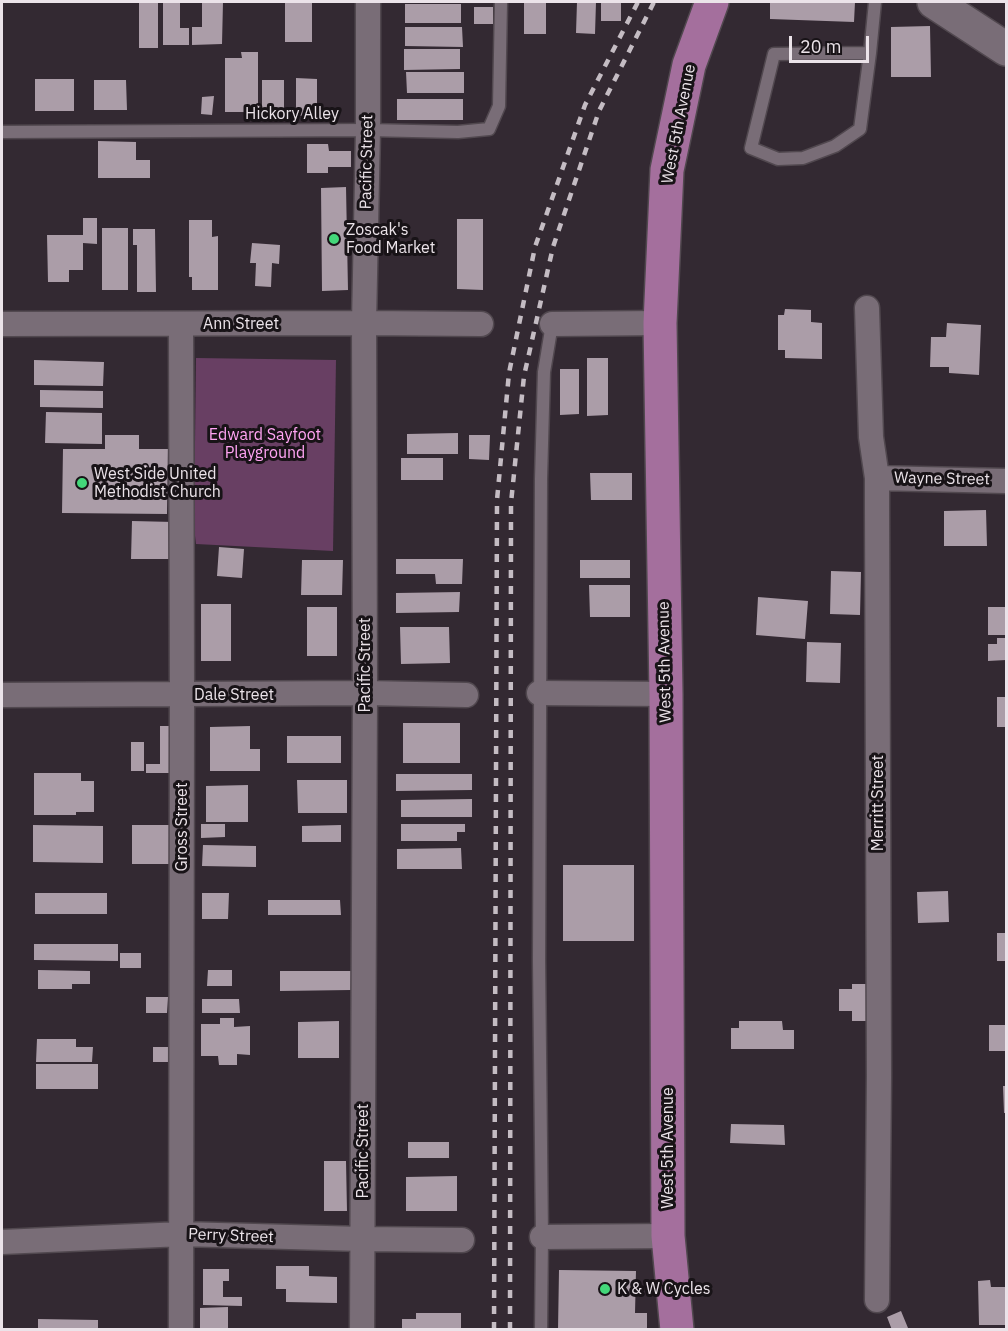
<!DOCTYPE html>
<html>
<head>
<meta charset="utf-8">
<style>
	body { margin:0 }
	#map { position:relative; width:1008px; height:1331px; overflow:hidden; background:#332932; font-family:"IBM Plex Sans",sans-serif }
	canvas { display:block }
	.frame { position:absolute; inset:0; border:3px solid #ebe3e9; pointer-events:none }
	.scale { position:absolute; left:789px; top:36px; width:80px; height:27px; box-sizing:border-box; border:3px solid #ebe3e9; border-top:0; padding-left:8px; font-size:18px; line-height:21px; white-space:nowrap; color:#ebe3e9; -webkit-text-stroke:4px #181317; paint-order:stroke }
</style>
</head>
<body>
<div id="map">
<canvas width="1008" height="1331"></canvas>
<div class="frame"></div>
<div class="scale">20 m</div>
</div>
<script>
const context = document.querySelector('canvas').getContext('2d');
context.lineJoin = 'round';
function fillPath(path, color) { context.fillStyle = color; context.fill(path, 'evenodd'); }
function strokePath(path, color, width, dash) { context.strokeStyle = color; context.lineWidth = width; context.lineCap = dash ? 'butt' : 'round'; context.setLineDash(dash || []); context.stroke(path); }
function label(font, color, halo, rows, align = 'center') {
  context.font = font + ' "IBM Plex Sans",sans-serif'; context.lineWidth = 6; context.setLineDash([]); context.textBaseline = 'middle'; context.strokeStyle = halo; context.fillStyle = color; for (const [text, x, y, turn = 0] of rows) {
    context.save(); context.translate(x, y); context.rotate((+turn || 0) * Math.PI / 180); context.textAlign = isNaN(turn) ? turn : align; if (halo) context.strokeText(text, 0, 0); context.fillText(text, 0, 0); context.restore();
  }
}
fillPath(new Path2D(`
	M196 358 336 360 333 551 196 544 194 528Z`), '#683f63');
fillPath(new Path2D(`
	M139 2H158V48H139Z
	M163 2H180V28H189V45H163Z
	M202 2H223L222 44 192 45V27H202Z
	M285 2H312V42H285Z
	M524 2H546V34H524Z
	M577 2H596L595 34 576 33Z
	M601 2H621V21H601Z
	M770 2H855L854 22 770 19Z
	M405 4H461V23H405Z
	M474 7H493V24H474Z
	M930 26 931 77H891V27Z
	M405 27H462L463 47 405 46Z
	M404 49H460V69L404 70Z
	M241 52H258V112H225V58H242Z
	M406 72H464V93H407Z
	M296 78 317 79V115L296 116Z
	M35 79H74V111H35Z
	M94 80H126L127 110H94Z
	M262 80H284V118H262Z
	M214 96 212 115 201 114 202 97Z
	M397 99H463V120H397Z
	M98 141 136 142V160H150V178H98Z
	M307 144H328L329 151H351V167H328V173H307Z
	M346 187 348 290 322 291 321 188Z
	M83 218H97V244L83 243V270H69V282H48L47 235H83Z
	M457 219H483V290L457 289Z
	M189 220H212V237L218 236V290H192V277H189Z
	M102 228H128V290H102Z
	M133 229H155L156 292H137V245H133Z
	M252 243 280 245 279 264 272 263 271 287 255 286 256 263H250Z
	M785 309 811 310V322L822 323V359L785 358V350H778V315H784Z
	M947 323 981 325 979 375 949 373V367H930L931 337H946Z
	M587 358H608V415L587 416Z
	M34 360 104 362 103 386 34 385Z
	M560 369H579V414L560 415Z
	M40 390 103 391V408L40 407Z
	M46 412 102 413V444L45 443Z
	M458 433V454H407V434Z
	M105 435H139V449H168L167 514 62 513 63 449H105Z
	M469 435H490L489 460 469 459Z
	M401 458H443V480H401Z
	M590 473H632V500H591Z
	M986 510 987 546H944V511Z
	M132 521 174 522 173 559H131Z
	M219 547 244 549 242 578 217 576Z
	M396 559H463L462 584H436L435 574H396Z
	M302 560H343L342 595H301Z
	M580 560H630V578H580Z
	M831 571 861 572 860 615 830 614Z
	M589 585H630V617H590Z
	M460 592 459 612 396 613V593Z
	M758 597 808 601 805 639 756 635Z
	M201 604H231V661H201Z
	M307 607H337V656H307Z
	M988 607H1006V635H988Z
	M400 627H449L450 663 401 664Z
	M997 638H1006V660L988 661V644H997Z
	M807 642 841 643 840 683 806 682Z
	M997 697H1006V727H997Z
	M403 723H460V763H403Z
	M160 726H178V773H146V764H160Z
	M250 726V749H260V771H210V727Z
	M287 736H341V763H287Z
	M131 742H144V771H131Z
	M34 773H81V781H94V812H76V815H34Z
	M396 774H472V790L396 791Z
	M297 780H347V813H298Z
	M248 785V822H206V786Z
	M472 799V817H401V800Z
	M201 824H225V837L201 838Z
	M401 824H465V832H457V841H401Z
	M33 825 103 826V863L33 862Z
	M132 825H179V864H132Z
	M341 825V842H302V826Z
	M203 845 256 846V867L202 866Z
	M461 848 462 869H397V849Z
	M563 865H634V941H563Z
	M948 891 949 922 918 923 917 892Z
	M35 893H107V914H35Z
	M202 893H229L228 919H202Z
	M268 900H340L341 915H268Z
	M997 933H1006V961H997Z
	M34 944H118V961L34 960Z
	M120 953H141V968H120Z
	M38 970 90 971V984H72V989H38Z
	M208 970H232V986H207Z
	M280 971H351V990L280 991Z
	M852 984H869V1021H852V1011H839V989H852Z
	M146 997H168L167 1013H146Z
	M202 999H239L240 1013H202Z
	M220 1018H234V1027L250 1026V1055L237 1054V1065H219L218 1056H201V1024H220Z
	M339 1021V1058H298V1022Z
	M739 1021H782L783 1030H794V1049H731V1028H739Z
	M989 1025H1006V1051H989Z
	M37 1039H76V1047H93L92 1062H36Z
	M153 1047H176L175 1062H153Z
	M36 1064H98V1089H36Z
	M1003 1086H1006V1113H1004Z
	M731 1124 784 1125 785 1145 730 1143Z
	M408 1142H449V1158H408Z
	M324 1161H346L347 1211H324Z
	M457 1176V1211H406V1177Z
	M276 1266H309V1276L337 1277V1303L286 1302V1289H276Z
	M203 1269H229V1281H223V1297H242V1306L203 1305Z
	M559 1270 636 1271 635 1313H647V1330H558Z
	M990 1280 991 1287H1006V1325H979L978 1281Z
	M228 1307V1330H200V1308Z
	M901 1311 908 1328 892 1330 887 1317Z
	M416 1313H461V1330H402V1319H416Z
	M38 1319 98 1320V1330H38Z`), '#ab9da8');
const lane = new Path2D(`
	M870 53 774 54 751 148 778 159 803 158 835 146 860 129 870 53 875 2
	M2 132 368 130 458 132 489 129 499 106 501 2
	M541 1330 542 1237 539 960 541 479 544 372 552 324`);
const street = new Path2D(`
	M867 308 871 437 877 478V509L879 1076 877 1300
	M2 324 364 323 481 324
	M181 324 182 695 181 1330
	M552 324 660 323
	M877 478 1006 481
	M539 693 666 694
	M2 695 365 693 466 695
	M542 1237 668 1236
	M2 1242 182 1234 362 1239 462 1240
	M362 1330 365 693 364 323 368 130V2`);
const secondary = new Path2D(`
	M934 2 1006 49`);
const primary = new Path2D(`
	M677 1330 668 1236 666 694 660 323 667 170 689 65 712 2`);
strokePath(lane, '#51484f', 15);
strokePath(street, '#51484f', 27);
strokePath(secondary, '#51484f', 36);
strokePath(primary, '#51484f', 36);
strokePath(lane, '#796d77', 12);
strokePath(street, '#796d77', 24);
strokePath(secondary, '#796d77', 33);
strokePath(primary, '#a46f9d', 33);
strokePath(new Path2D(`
	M494 1330 497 500 509 373 535 247 585 105 638 2
	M510 1330 511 503 524 376 553 247 599 111 654 2`), '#c4bcc3', 4.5, [8, 8]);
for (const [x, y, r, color] of [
	[334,239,6,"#44d77a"],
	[82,483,6,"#44d77a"],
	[605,1289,6,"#44d77a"]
]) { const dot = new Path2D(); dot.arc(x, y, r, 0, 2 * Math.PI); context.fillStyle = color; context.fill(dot); strokePath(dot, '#181317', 2); }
label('16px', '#ebe3e9', '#181317', [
	["Hickory Alley",292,114],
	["West 5th Avenue",679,124,-79],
	["Pacific Street",367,162,-89],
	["Ann Street",241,324],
	["Wayne Street",942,479,1],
	["West 5th Avenue",665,662,-91],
	["Pacific Street",365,665,-90],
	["Dale Street",234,695],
	["Merritt Street",878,803,-90],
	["Gross Street",182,827,-90],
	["West 5th Avenue",668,1148,-90],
	["Pacific Street",363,1151,-90],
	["Perry Street",231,1236,2]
]);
label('16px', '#ebe3e9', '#181317', [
	["Zoscak's",346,230],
	["Food Market",346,248],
	["West Side United",94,474],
	["Methodist Church",94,492],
	["K & W Cycles",617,1289]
], 'left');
label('16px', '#ffa4f3', '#181317', [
	["Edward Sayfoot",265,435],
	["Playground",265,453]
]);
</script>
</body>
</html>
